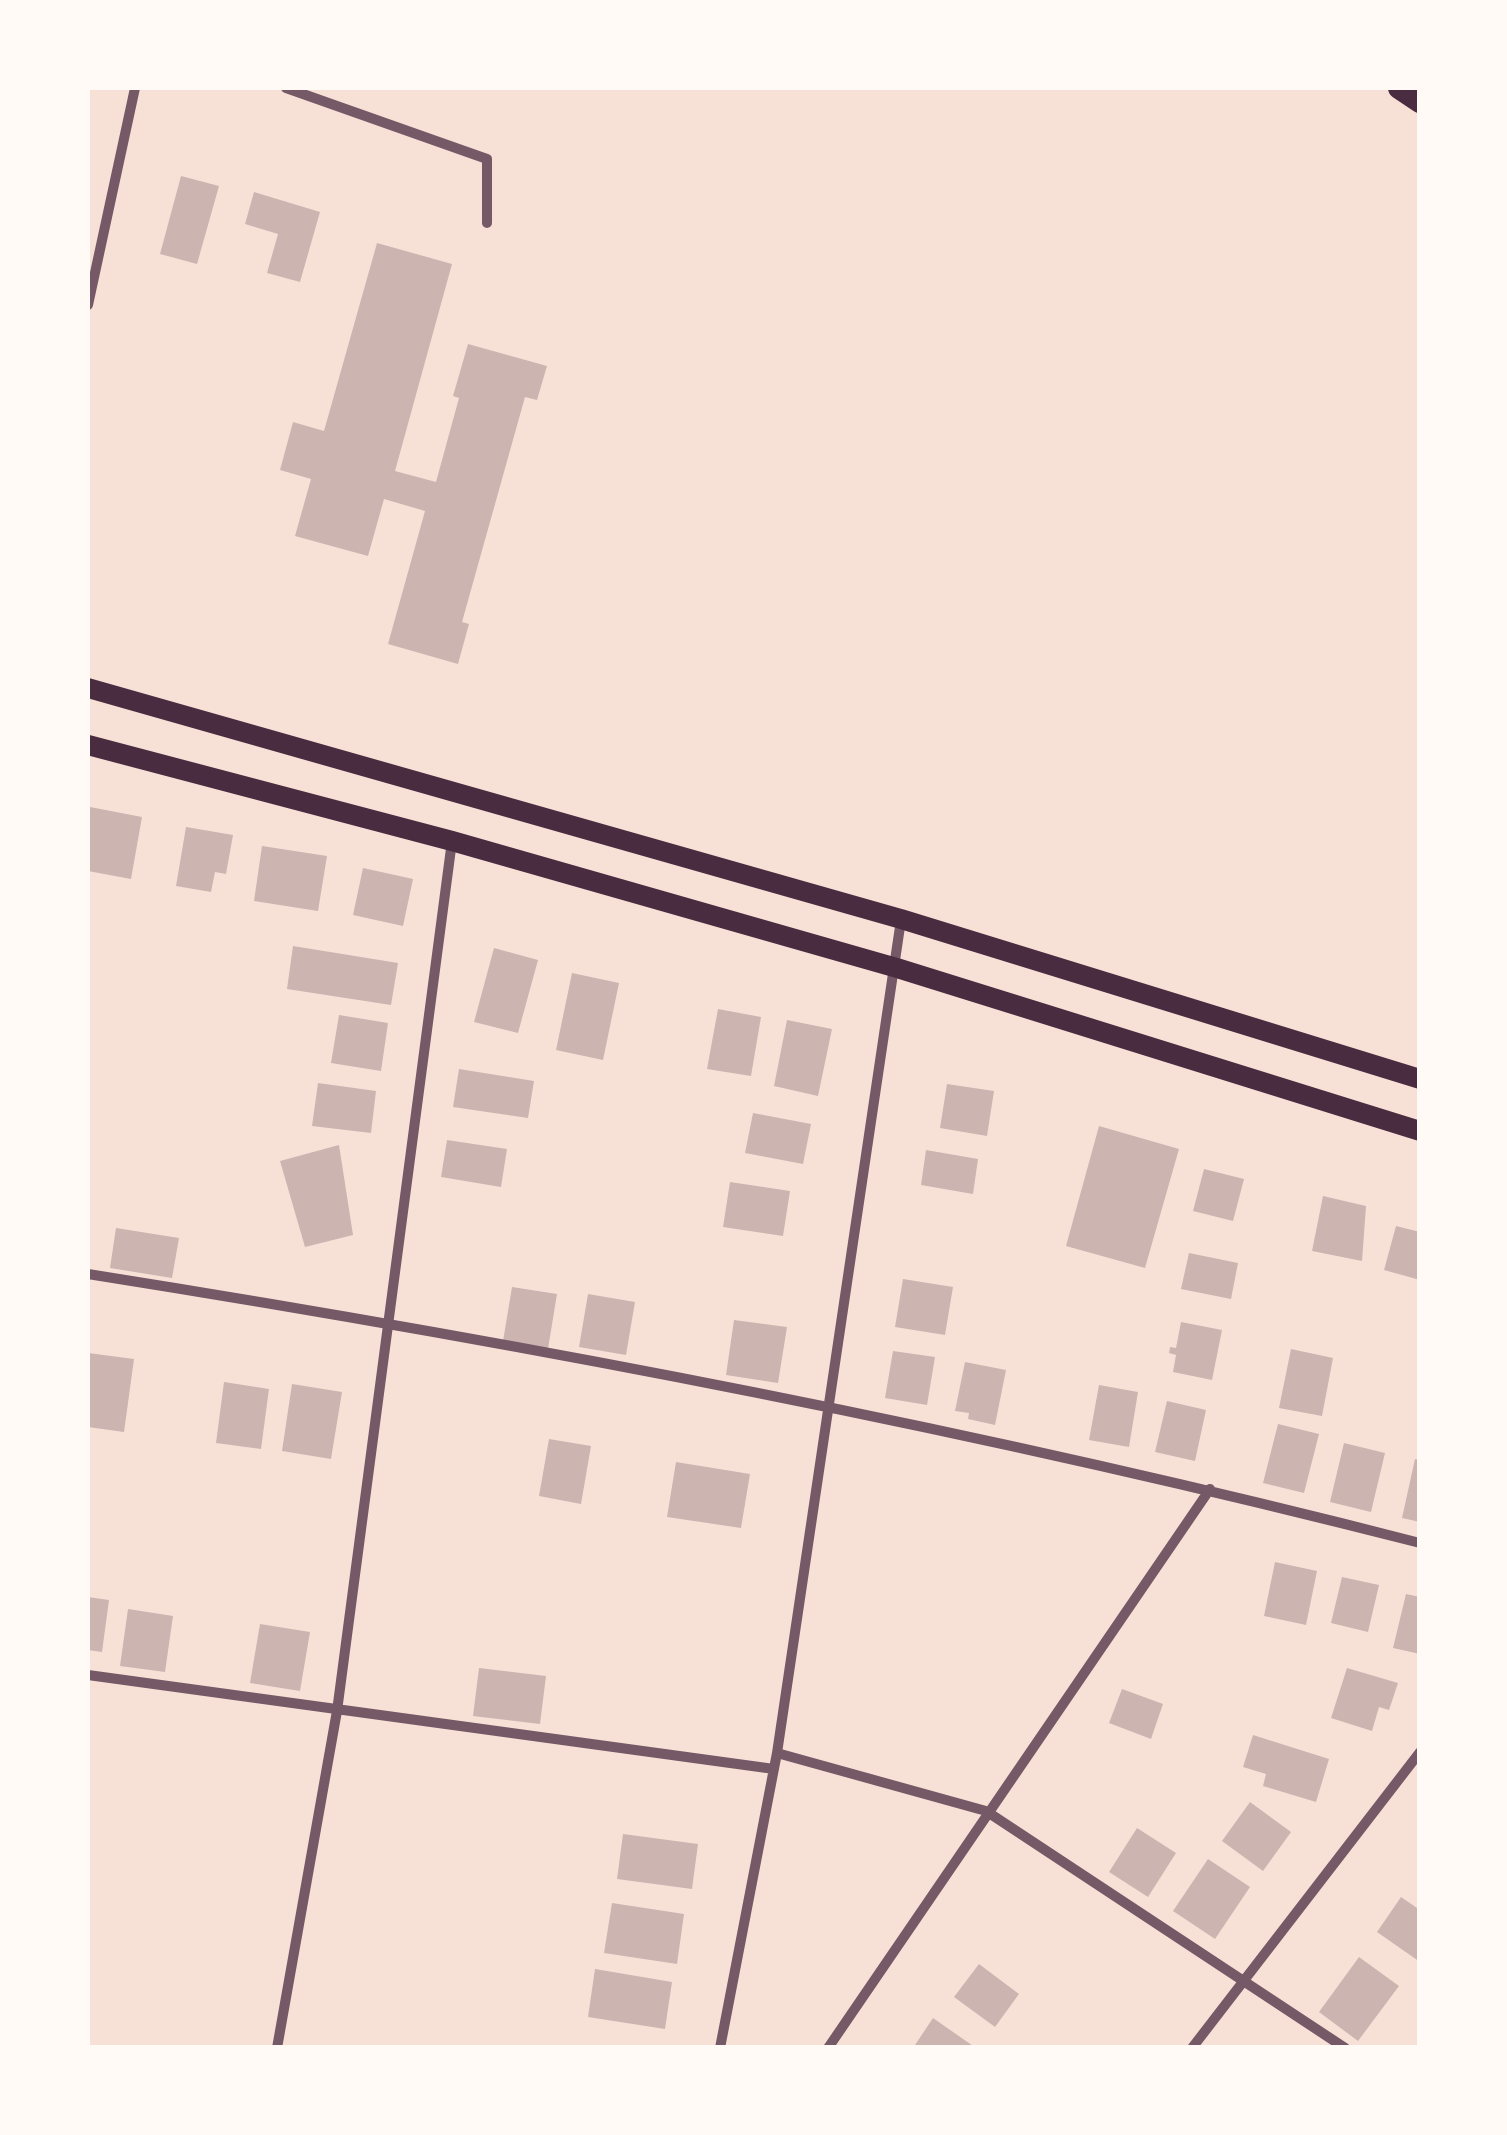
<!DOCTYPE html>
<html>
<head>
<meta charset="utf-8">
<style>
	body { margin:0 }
	#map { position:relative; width:1507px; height:2135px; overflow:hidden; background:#f7e1d7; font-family:"Varela Round",sans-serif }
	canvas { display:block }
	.frame { position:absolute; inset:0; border:90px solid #fffaf5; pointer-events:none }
</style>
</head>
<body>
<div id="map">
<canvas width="1507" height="2135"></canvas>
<div class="frame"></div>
</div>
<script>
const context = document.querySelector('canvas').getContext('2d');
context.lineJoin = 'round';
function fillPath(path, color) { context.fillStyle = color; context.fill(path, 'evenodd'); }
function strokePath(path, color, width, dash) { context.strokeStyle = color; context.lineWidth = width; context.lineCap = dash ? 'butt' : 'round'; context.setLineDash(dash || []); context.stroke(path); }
fillPath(new Path2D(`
	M181 176 219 186 197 264 160 254Z
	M254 192 320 212 300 282 267 273 278 234 245 224Z
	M377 243 452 264 395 471 436 482 459 398 453 396 468 344 547 366 537 400 525 397 462 622 469 624 458 664 388 644 425 511 384 499 368 556 295 536 311 479 280 470 293 422 324 431Z
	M90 807 142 817 131 879 88 871Z
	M186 827 233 835 226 874 215 872 211 892 176 886Z
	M262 846 327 856 318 911 254 901Z
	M363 868 413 879 403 926 353 915Z
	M293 946 398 963 391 1005 287 989Z
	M494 948 538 960 518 1033 474 1022Z
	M572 973 619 983 603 1060 556 1050Z
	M718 1009 761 1017 751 1076 707 1069Z
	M339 1015 388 1023 381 1071 331 1063Z
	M787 1020 832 1029 818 1096 774 1086Z
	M459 1069 534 1081 528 1118 453 1107Z
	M318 1083 376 1091 371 1133 312 1126Z
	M947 1084 994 1091 987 1136 940 1128Z
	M753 1113 811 1124 803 1164 745 1153Z
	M1099 1126 1179 1149 1145 1268 1066 1246Z
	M447 1140 507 1149 501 1187 441 1177Z
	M339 1145 353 1235 305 1247 280 1161Z
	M926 1150 978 1159 973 1194 921 1185Z
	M1204 1169 1244 1179 1233 1221 1193 1211Z
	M730 1182 790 1191 783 1236 723 1227Z
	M1323 1196 1366 1206 1362 1261 1312 1251Z
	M1396 1226 1420 1232V1280L1384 1270Z
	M116 1228 179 1238 172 1278 110 1268Z
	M1189 1253 1238 1263 1231 1299 1181 1289Z
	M903 1279 953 1287 945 1335 895 1327Z
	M512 1287 557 1294 548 1349 503 1341Z
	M588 1294 635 1302 626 1355 579 1347Z
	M734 1320 787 1327 778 1383 726 1375Z
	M1181 1322 1222 1330 1212 1380 1173 1372 1176 1355 1169 1353 1170 1347 1176 1348Z
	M1291 1349 1333 1358 1322 1416 1279 1408Z
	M893 1351 935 1357 927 1405 885 1398Z
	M88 1353 134 1359 124 1432 88 1427Z
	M965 1362 1006 1370 995 1425 968 1419 969 1413 955 1411Z
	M224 1382 269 1389 261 1449 216 1443Z
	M292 1384 342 1392 331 1459 282 1451Z
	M1099 1385 1138 1392 1129 1447 1089 1440Z
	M1167 1401 1206 1410 1195 1461 1155 1452Z
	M1278 1424 1319 1434 1304 1493 1263 1483Z
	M549 1439 591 1446 581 1504 539 1496Z
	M1344 1443 1385 1453 1371 1512 1330 1502Z
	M1415 1459 1420 1460V1522L1402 1518Z
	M676 1462 750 1474 741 1528 667 1517Z
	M1275 1562 1317 1571 1306 1625 1264 1616Z
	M1342 1577 1379 1585 1368 1632 1331 1623Z
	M1406 1594 1420 1597V1654L1393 1648Z
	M88 1597 109 1600 102 1652 88 1650Z
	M128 1609 173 1616 165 1672 120 1666Z
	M260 1624 310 1632 300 1691 250 1683Z
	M479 1668 546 1676 540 1724 473 1716Z
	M1347 1668 1398 1683 1389 1710 1379 1707 1372 1731 1331 1718Z
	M1122 1689 1163 1704 1151 1739 1109 1723Z
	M1253 1735 1329 1759 1316 1802 1263 1786 1266 1774 1243 1767Z
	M1250 1802 1291 1832 1263 1871 1222 1841Z
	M1137 1828 1176 1853 1148 1897 1109 1872Z
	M623 1834 698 1844 692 1889 617 1879Z
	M1208 1859 1250 1887 1215 1939 1173 1911Z
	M1401 1897 1420 1910V1962L1377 1932Z
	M612 1903 684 1914 677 1964 604 1953Z
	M1359 1957 1399 1986 1358 2041 1319 2012Z
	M979 1964 1019 1994 995 2027 954 1997Z
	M595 1969 672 1982 665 2029 588 2017Z
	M933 2018 976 2048H913Z`), '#ccb4b1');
strokePath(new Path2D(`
	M286 88 487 159V223
	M88 305 135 88
	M88 1274C535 1345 980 1430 1420 1543
	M88 1675 774 1769
	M777 1753 986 1811 1345 2048
	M277 2048 337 1711 452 841
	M720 2048 777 1753 901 920
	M828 2048 1210 1489
	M1192 2048 1420 1752`), '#755966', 10);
strokePath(new Path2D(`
	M88 688 901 919 1420 1079
	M88 745 452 841 897 968 1420 1131`), '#4a2c40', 20);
strokePath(new Path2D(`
	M1399 88 1420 102`), '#4a2c40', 22);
</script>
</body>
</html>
